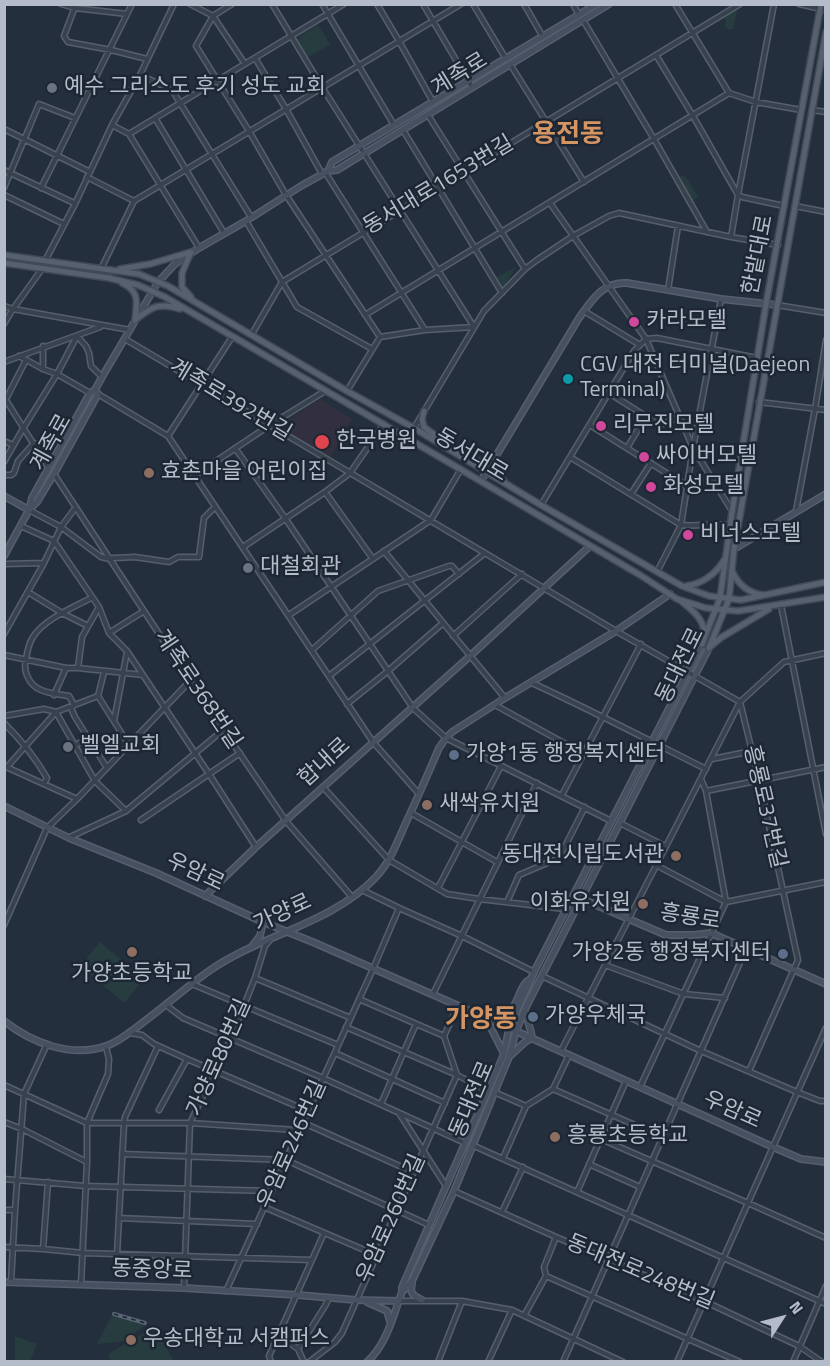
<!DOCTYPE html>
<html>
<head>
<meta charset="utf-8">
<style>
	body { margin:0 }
	#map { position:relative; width:830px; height:1366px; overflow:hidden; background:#242f3e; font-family:"Titillium Web",sans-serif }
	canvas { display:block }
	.frame { position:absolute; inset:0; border:6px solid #b4bcc9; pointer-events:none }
	.north { position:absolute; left:752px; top:1288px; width:60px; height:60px; -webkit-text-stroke:4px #1d2633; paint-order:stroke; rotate:54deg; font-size:16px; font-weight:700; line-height:24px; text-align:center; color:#b4bcc9 }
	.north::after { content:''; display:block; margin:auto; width:21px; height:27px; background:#b4bcc9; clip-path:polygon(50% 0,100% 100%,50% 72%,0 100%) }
</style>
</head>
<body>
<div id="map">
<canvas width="830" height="1366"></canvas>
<div class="frame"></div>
<div class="north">N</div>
</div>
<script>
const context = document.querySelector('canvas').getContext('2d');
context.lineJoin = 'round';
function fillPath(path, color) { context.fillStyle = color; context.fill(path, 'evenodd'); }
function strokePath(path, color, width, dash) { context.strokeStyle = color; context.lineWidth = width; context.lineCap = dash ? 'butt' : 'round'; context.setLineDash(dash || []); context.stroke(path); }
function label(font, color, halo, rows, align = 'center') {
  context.font = font + ' "Titillium Web","Noto Sans KR",sans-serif'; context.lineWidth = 5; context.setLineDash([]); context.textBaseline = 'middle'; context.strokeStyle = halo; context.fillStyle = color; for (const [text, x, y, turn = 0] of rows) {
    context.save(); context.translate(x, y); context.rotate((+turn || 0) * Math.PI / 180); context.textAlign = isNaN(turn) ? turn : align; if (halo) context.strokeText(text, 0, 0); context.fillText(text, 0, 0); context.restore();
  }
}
fillPath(new Path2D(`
	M320 399 352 419 330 458 279 426Z`), '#32303f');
fillPath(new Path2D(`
	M735 11H737L733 29H728L724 26 726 24 724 17Z
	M318 25 330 44 307 58 297 42 300 36Z
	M683 175 687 179 698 197 690 203 677 179Z
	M516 267 504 286H499L495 278Z
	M100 942 144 979 124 1003 80 966Z
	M113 1313 145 1322 147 1324 124 1341 97 1344Z
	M154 1327 174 1361H111L108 1354Z
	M15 1336 37 1344 30 1361H15Z`), '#263c3f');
const street = new Path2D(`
	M61 4 75 8 127 14
	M76 4 64 36 68 42 111 50 147 59
	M190 4 213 16 245 64
	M232 4 213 16 196 46 249 131 286 195 380 337
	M272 4 322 87 474 327 425 330 380 337
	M322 4 394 125
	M377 4 399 41 433 102
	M423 4 472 87
	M473 4 506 59
	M524 4 543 37
	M573 4 579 15
	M675 4 729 93
	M799 4 826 10
	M583 20 654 139 707 232
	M656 55 693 116 738 195 742 197 784 206
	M255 58 286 109 322 174
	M510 64 584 182
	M140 75 172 90 251 217
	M812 110 826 112
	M428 115 525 269
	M155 118 224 233
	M112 125 129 134 199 248
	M4 129 90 172
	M403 130 502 293
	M129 134 344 4
	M4 170 74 203
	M325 172 425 330
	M87 177 134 201
	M4 188 39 104 75 118
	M41 188 132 4
	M4 195 64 224
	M550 203 646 339 693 448 732 511
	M795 206 826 212
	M246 221 297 307 372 349
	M731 237 738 195 774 4
	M45 261 75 204 112 125 140 75 174 4
	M101 269 134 201 461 4
	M668 290 678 226
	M777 305 826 313
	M4 306 13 309 130 330
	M584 311 640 345
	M365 315 729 93 756 102 801 110
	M4 324 13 309 42 269
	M252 334 282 282 740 4
	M125 339 616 631 740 702 759 780 798 960 749 1071
	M646 339 657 338 757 358
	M19 356 43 369 57 374 90 393
	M4 362 100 327
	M43 369V346
	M347 391 380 337
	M609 393 658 424H662L679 417
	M98 394 168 436 373 742 419 794
	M4 397 48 467
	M6 399 26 360
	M759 402 826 410
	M590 425 687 486
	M414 428 484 311 525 269 537 260 573 236 609 216 619 213 731 237 778 245
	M168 436 232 337
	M4 441 13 445
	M235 448 285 518 413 708 446 738 611 821
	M627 448 646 416
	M570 457 681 525C697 527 713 523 730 525
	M4 462 24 427 57 374 77 336 86 346 89 353 91 366 102 377
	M54 474 190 681 286 821 352 897
	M4 475H11L14 473 18 461 34 443
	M194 476 270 425 325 391
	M325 492 373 559
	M631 494 651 463
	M541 505 634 351 646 339
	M29 510 61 527 101 557 110 559 113 558 135 557 169 562 178 557H199L204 518 215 507
	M796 511 815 409 826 340
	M21 526 54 541 99 607 109 633 127 651 209 774 256 847
	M243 547 325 492 350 473 384 424
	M384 551 505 698
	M4 564 44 563
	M657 572 681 525 693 448 721 299
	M28 592 62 613 88 626
	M91 598C74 607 43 620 33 637 29 643 27 652 26 660 23 670 28 682 37 688 47 694 58 694 69 696L74 705 71 708 75 717 107 768
	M781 605 826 834
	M289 615 431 520 461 469
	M109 633 144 611
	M4 634 44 563 61 527 76 507
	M453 636 522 574
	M312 650 378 591 449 566H452L459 574
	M4 655 66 668H78L143 675
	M78 668 82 637 99 607
	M104 672 98 696 129 745
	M329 676 485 553
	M532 683C591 710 648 740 706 769
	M54 695 66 668
	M347 704 388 671 443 623
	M495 705 584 754
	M56 712 95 781 126 811
	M4 716 44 709 56 712 98 696
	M114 721 127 652
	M4 723C21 740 35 757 47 778L44 784
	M74 746 88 738
	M712 759 752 751
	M4 766 77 799
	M7 767 56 712
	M323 787 389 860 447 894 479 899 565 909
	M706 791 826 767
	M562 795 641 644
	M411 813 497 862
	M141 820 240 753
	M620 823 665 846
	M70 837 126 811 223 730
	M656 865 726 902 826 882
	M438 888 501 766
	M362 890 399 908 462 936 534 972
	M507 902 519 875 559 858 585 807
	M4 925 47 828 77 799 190 681
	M605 965 684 994 725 998
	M542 976 701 1051 797 1092 820 1101H826
	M255 978 351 1018
	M192 984 338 1045
	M433 994 537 783
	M359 999 444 1036
	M166 1005 183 1018 323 1078 465 1143
	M346 1027 457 1075 488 1091
	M130 1033 142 1035 154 1044 187 1059 308 1111
	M561 1051 740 702 784 662 826 653
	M335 1053 445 1103
	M4 1085 87 1123H190L296 1130 306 1124 413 1172
	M640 1087 726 902 706 791 701 779
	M553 1089 569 1055
	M494 1092 526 1106 553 1089 662 1137
	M381 1104 416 1024
	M159 1110 187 1059
	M399 1113 446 1186
	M4 1122 22 1129 87 1162
	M601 1139 748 1203 826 1238
	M472 1145 826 1304
	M122 1154 286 1160 429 1225
	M503 1158 526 1106
	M589 1164 640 1187
	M4 1179 86 1186 271 1191
	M454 1191 556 1237 704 1301 799 1346 822 1362
	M577 1192 626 1081
	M264 1207 376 1255
	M4 1210H15
	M502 1212 523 1167
	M119 1218 257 1224
	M4 1247 43 1249 83 1253 311 1260
	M43 1249 48 1182
	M117 1254 124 1124 125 1117 158 1046
	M546 1276 740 1362
	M546 1276 544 1267 556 1237
	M11 1282 15 1210 24 1094 47 1044
	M81 1284 87 1162V1123L108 1074 109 1059 106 1047
	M184 1288 190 1123 231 1038 255 978 265 946 270 940
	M226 1291 373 969 399 908
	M399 1301H462L512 1310 623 1362
	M524 1316 546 1276
	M278 1335 298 1349 304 1362
	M298 1349 325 1306 329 1298
	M271 1362 269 1356 324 1233
	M309 1362 335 1342 342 1333 457 1075 444 1036 458 1006
	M438 1362 462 1301
	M488 1362 512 1310
	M563 1362 746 949
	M677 1362 826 1028
	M793 1362 826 1286`);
const secondary = new Path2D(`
	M328 171 332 162 597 4
	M481 481 579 318C592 300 602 282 627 283L721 299 777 305
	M4 496 29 510
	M29 510 37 502 54 474 98 394 95 390 102 377 158 282 175 264 199 248 246 221 301 186 328 171 337 170 609 4
	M734 549 826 494
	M4 556 29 510 32 498 90 393 95 390
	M4 806 69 838 156 873 263 922 315 943 509 1028 773 1147 801 1159 826 1162
	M205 896 256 847 470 656 590 546
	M582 899 666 935H694L711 933 826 984
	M253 945 260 936 263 922
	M525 1011 531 1032 532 1038
	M486 1018C494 1016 506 1014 513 1007 520 998 520 984 531 979
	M486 1018 504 1054
	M4 1021C32 1043 71 1058 106 1046 119 1042 130 1032 141 1024 164 1007 185 988 209 971 260 935 331 924 375 878 389 864 396 845 404 827 416 801 428 774 439 748L446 738 452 732 505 698 616 631 670 594
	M511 1055 525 1042 532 1038
	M4 1282 184 1288 298 1295 356 1300 399 1301
	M412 1284C409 1294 414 1296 422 1300
	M402 1292 412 1281 454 1191 509 1057 516 1031 525 1009 709 648
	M367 1302 387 1311 390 1321
	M367 1362C387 1344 393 1316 402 1292V1287L504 1054 509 1028 534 972 702 644`);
const primary = new Path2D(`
	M4 255 139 274 168 286 347 391 414 428 541 505 682 586 709 596 741 600 826 582
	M4 263 109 278 138 285 165 297 460 469 640 575 677 599 706 608 738 611 826 597
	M120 269 150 264 191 252
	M122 283C140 291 137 303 135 320
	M191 297 182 287V273L191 252
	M135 320C152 307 158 302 180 309
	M424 411 422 419 424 427 443 441 445 447
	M470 462 485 461 496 456 497 470 504 481
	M732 571C738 584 748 593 763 595
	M686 586C702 584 716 574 724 560
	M681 601C693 611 706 620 704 637
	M702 644 720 598 732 512 766 304 821 4
	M711 646 722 637 769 609
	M709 648 729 599 734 549 826 32`);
strokePath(street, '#565f6c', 7);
strokePath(secondary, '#565f6c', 8);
strokePath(primary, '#414a57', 8);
strokePath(street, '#38414e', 4);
strokePath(secondary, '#465061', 5);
strokePath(primary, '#56606e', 5);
const rail = new Path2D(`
	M114 1314 145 1323`);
strokePath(rail, '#5a6575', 4);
strokePath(rail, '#1d2633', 1.5, [4.5]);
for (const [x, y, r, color] of [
	[52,88,6,"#6b7280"],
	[634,322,6,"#d1479c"],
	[568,379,6,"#0f9aa8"],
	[601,426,6,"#d1479c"],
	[322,442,8,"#e0444e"],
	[644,457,6,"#d1479c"],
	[149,473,6,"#8d6e63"],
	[651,487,6,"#d1479c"],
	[688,535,6,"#d1479c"],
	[248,568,6,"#6b7280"],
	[68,747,6,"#6b7280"],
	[454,755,6,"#5c6f8a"],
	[427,805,6,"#8d6e63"],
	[676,856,6,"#8d6e63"],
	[643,904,6,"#8d6e63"],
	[132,952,6,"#8d6e63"],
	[783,954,6,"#5c6f8a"],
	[533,1017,6,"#5c6f8a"],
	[555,1137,6,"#8d6e63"],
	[131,1340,6,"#8d6e63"]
]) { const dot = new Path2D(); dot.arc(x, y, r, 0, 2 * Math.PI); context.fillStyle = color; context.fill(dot); strokePath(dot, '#1d2633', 2); }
label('22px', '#b4bcc9', '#1d2633', [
	["계족로",460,75,-32],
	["동서대로1653번길",439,186,-31],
	["한밭대로",759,255,-79],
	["계족로392번길",230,401,31],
	["계족로",52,443,-61],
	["동서대로",471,456,31],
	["동대전로",681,666,-64],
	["계족로368번길",197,690,56],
	["합내로",325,763,-42],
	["흥룡로37번길",764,807,77],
	["우암로",195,873,25],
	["가양로",283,914,-25],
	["흥룡로",690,918,9],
	["가양로80번길",220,1058,-66],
	["동대전로",473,1100,-67],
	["우암로",732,1111,24],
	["우암로246번길",293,1145,-66],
	["우암로260번길",392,1219,-66],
	["동중앙로",152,1271,2],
	["동대전로248번길",640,1273,23]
]);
label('22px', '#b4bcc9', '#1d2633', [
	["예수 그리스도 후기 성도 교회",64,88],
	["카라모텔",646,322],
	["CGV 대전 터미널(Daejeon",580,366],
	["Terminal)",580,391],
	["리무진모텔",613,426],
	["한국병원",336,442],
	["싸이버모텔",656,457],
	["효촌마을 어린이집",161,473],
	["화성모텔",663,487],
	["비너스모텔",700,535],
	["대철회관",260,568],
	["벨엘교회",80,747],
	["가양1동 행정복지센터",466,755],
	["새싹유치원",439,805],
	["동대전시립도서관",664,856,"right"],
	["이화유치원",631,904,"right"],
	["가양2동 행정복지센터",771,954,"right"],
	["가양초등학교",132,975,"center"],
	["가양우체국",545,1017],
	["흥룡초등학교",567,1137],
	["우송대학교 서캠퍼스",143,1340]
], 'left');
label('bold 26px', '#d59563', '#1d2633', [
	["용전동",568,136],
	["가양동",481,1021]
]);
</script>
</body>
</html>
